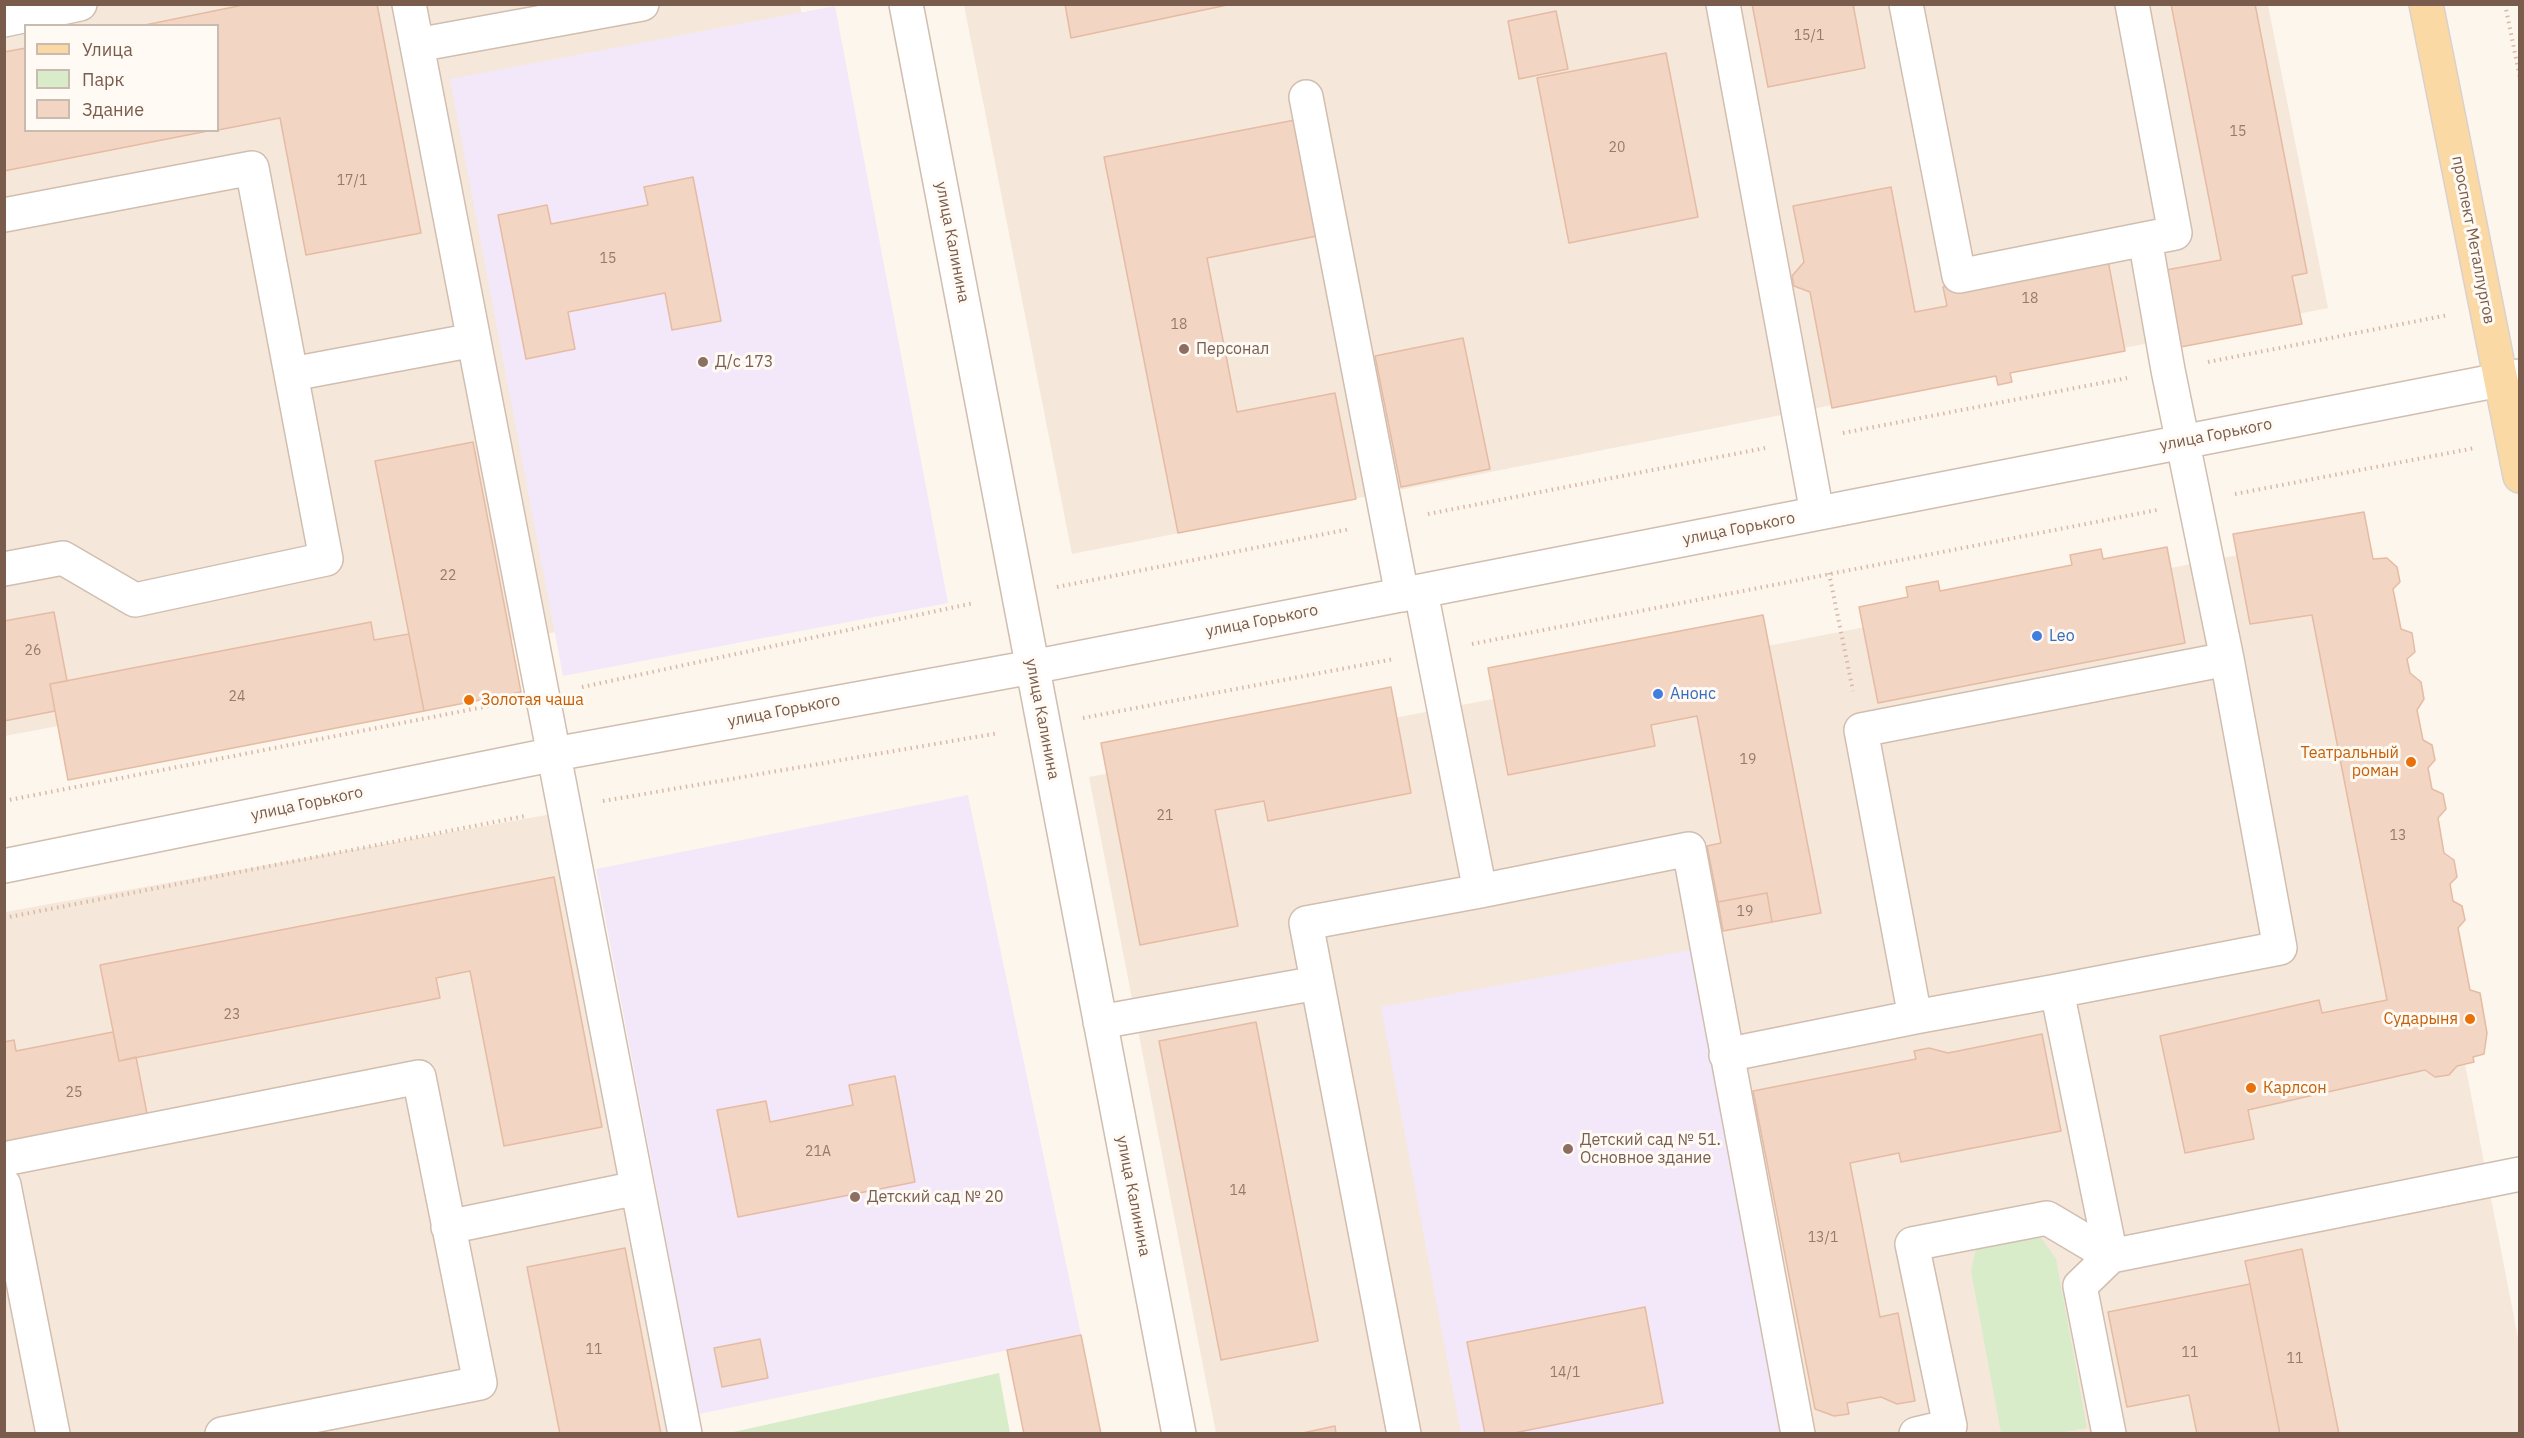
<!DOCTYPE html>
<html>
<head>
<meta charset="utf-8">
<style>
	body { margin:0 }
	#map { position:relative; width:2524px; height:1438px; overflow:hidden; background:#fdf6ec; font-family:"IBM Plex Sans",sans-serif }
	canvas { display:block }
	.frame { position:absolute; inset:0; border:6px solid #7a5c4d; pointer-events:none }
	.legend { position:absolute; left:24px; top:24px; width:195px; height:108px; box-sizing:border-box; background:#fffaf3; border:2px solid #cabbb1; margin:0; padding:8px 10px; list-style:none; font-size:18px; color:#7a5c4d }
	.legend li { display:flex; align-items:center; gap:12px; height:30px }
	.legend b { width:30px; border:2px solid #cabbb1 }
</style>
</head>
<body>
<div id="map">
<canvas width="2524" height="1438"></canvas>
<div class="frame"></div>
<ul class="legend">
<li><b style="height:8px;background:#fbd9a5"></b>Улица</li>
<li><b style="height:16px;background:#d8ecc9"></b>Парк</li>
<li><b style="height:16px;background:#f3d5c3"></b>Здание</li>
</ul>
</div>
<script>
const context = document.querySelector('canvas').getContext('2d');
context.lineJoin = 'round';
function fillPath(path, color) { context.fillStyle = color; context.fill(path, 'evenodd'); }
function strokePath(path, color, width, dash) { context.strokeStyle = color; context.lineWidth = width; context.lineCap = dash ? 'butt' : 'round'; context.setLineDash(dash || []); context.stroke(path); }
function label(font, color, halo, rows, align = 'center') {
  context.font = font + ' "IBM Plex Sans",sans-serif'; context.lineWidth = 6; context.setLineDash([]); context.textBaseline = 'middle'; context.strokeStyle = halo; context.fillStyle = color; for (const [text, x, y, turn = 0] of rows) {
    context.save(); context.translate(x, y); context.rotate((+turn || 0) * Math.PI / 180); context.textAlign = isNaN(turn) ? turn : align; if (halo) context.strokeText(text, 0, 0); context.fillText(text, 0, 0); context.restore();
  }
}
fillPath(new Path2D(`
	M5 5H800L900 567 5 736ZM26 26H218V130H26Z
	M964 5H2268L2328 308 1072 554Z
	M2362 531 2519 1343V1433H1216L1089 777Z
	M574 810 695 1433 5 1434V912Z`), '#f5e8da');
fillPath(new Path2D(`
	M835 6 948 603 563 676 450 79Z
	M968 795 1081 1335 699 1414 596 869Z
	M1691 950 1780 1433H1461L1381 1007Z`), '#f3e8fa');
fillPath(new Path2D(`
	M2028 1229 2043 1240 2056 1259 2087 1428 2059 1433H2001L1971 1271 1976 1248Z
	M999 1373 1010 1433H729Z`), '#d8ecc9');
const building = new Path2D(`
	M248 4H377L421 233 306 255 280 118 218 130V26H140Z
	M1065 4H1232L1071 38Z
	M1752 4H1853L1865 68 1768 87Z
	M2171 4H2255L2307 273 2292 276 2302 324 2170 349 2155 272 2221 260Z
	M1556 11 1568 69 1519 79 1508 21Z
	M26 48V130H213L4 171V52Z
	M1666 53 1698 217 1569 243 1537 78Z
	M1300 119 1322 235 1207 258 1237 412 1335 393 1356 499 1178 533 1104 157Z
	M693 177 721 321 672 330 665 293 568 312 575 349 526 359 498 215 547 205 551 224 648 205 644 187Z
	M1891 187 1915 312 1947 306 1943 287 2107 255 2125 351 2010 373 2012 382 1998 385 1996 376 1832 408 1810 292 1794 286 1792 276 1804 262 1793 206Z
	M1463 338 1490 469 1401 487 1375 356Z
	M473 442 521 692 424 711 375 461Z
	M2364 512 2373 559 2387 558 2397 567 2400 582 2393 589 2401 629 2412 633 2415 652 2407 659 2410 673 2421 682 2424 699 2417 710 2423 740 2432 745 2435 760 2428 768 2432 789 2443 794 2446 809 2438 818 2444 853 2454 860 2457 877 2450 884 2453 901 2462 906 2465 920 2458 928 2470 990 2480 993 2487 1033 2484 1054 2473 1057 2474 1062 2457 1066 2449 1075 2435 1077 2425 1070 2248 1110 2254 1139 2185 1153 2160 1036 2319 1000 2322 1013 2387 1000 2312 615 2250 624 2233 534Z
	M2167 547 2185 643 1878 703 1859 607 1908 597 1906 587 1938 581 1940 591 2072 565 2070 555 2101 549 2103 559Z
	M54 612 67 681 50 684 55 711 4 721V621Z
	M1763 615 1821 913 1772 922 1767 893 1718 902 1707 846 1721 843 1697 716 1651 725 1655 746 1508 775 1488 668Z
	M371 622 374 640 409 634 424 711 68 780 50 684Z
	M1391 687 1411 793 1268 821 1264 801 1215 810 1238 926 1140 945 1101 743Z
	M554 877 602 1127 504 1146 470 971 436 978 440 998 119 1061 100 965Z
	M1767 893 1772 922 1723 931 1718 902Z
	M1256 1022 1318 1341 1221 1360 1159 1041Z
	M113 1032 119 1061 136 1057 149 1124 4 1150V1042L14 1040 16 1051Z
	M2042 1034 2061 1131 1901 1162 1899 1153 1850 1163 1880 1317 1898 1313 1915 1401 1897 1404 1881 1397 1847 1403 1849 1414 1834 1416 1815 1409 1753 1091 1916 1059 1914 1051 1929 1048 1948 1053Z
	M895 1076 915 1182 738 1217 717 1110 766 1101 770 1122 853 1105 849 1085Z
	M625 1248 661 1434H560L527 1267Z
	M2302 1249 2339 1434H2280L2250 1284 2245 1261Z
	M2250 1284 2280 1434H2197L2189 1395 2127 1407 2108 1312Z
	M1645 1307 1663 1403 1509 1434H1485L1467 1342Z
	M1081 1335 1101 1434H1024L1007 1350Z
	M760 1339 768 1378 722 1387 714 1348Z
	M1335 1426 1336 1434H1298Z`);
fillPath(building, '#f3d5c3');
strokePath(building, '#e6bba3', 1.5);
const minor = new Path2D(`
	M409 4 685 1434
	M906 4 1179 1434
	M1723 4 1817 513
	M1906 4 1959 276 2175 233 2132 4
	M4 20 80 4
	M417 45 642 4
	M1306 97 1402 595
	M4 215 252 168 326 559 135 600 63 558 4 569
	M2145 239 2168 370 2227 659 2280 948 2057 991 2111 1256 2520 1174
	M292 374 474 340
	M1421 592 1480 891
	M4 866 555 754 1032 667 2520 376
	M2057 991 1915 1017 1861 730 2227 659
	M1100 1022 1317 983
	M1726 1055 1915 1017
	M4 1159 419 1077 480 1383 222 1434
	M4 1185 53 1434
	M448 1227 637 1188
	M1404 1434 1306 923 1480 891 1689 849 1798 1434
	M1916 1434 1950 1426 1912 1244 2047 1218 2111 1256 2080 1286 2109 1434`);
const major = new Path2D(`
	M2426 4 2520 476`);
strokePath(minor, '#d1beb0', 36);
strokePath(major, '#dad1cd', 36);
strokePath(new Path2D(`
	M2505 4 2520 78
	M2208 362 2448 315
	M1843 433 2127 378
	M2235 494 2475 448
	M1428 514 1765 448
	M1829 573 1853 691
	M1057 587 1350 529
	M1472 644 2157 510
	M582 687 974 603
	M1083 718 1394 659
	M4 801 504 703
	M603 801 999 733
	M4 918 525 816`), '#d9b8a5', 4, [1.5, 4.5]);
strokePath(minor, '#fff', 33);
strokePath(major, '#fbd9a5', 33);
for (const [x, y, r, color] of [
	[1184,349,6,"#8d6e63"],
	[703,362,6,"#8d6e63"],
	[2037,636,6,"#3f7fe0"],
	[1658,694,6,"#3f7fe0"],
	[469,700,6,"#e8710a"],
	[2411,762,6,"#e8710a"],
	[2470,1019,6,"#e8710a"],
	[2251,1088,6,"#e8710a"],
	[1568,1149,6,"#8d6e63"],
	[855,1197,6,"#8d6e63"]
]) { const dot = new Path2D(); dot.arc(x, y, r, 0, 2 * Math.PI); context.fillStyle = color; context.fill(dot); strokePath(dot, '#fffaf3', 2); }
label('14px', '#987a6a', null, [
	["15/1",1809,36],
	["15",2238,132],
	["20",1617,148],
	["17/1",352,181],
	["15",608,259],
	["18",2030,299],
	["18",1179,325],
	["22",448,576],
	["26",33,651],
	["24",237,697],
	["19",1748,760],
	["21",1165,816],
	["13",2398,836],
	["19",1745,912],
	["23",232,1015],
	["25",74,1093],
	["21А",818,1152],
	["14",1238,1191],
	["13/1",1823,1238],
	["11",594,1350],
	["11",2190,1353],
	["11",2295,1359],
	["14/1",1565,1373]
]);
label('16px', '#7a5c4d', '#fffaf3', [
	["проспект Металлургов",2473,240,79],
	["улица Калинина",952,242,79],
	["улица Горького",2216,435,-11],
	["улица Горького",1739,529,-11],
	["улица Горького",1262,621,-11],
	["улица Горького",784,711,-11],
	["улица Калинина",1042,719,79],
	["улица Горького",307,804,-12],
	["улица Калинина",1133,1196,79]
]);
label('16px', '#785e54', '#fffaf3', [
	["Персонал",1196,349],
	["Д/с 173",715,362],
	["Детский сад № 51.",1580,1140],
	["Основное здание",1580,1158],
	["Детский сад № 20",867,1197]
], 'left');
label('16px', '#366cbe', '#fffaf3', [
	["Leo",2049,636],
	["Анонс",1670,694]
], 'left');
label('16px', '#c56008', '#fffaf3', [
	["Золотая чаша",481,700],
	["Театральный",2399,753,"right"],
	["роман",2399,771,"right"],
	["Сударыня",2458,1019,"right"],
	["Карлсон",2263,1088]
], 'left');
</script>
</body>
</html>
